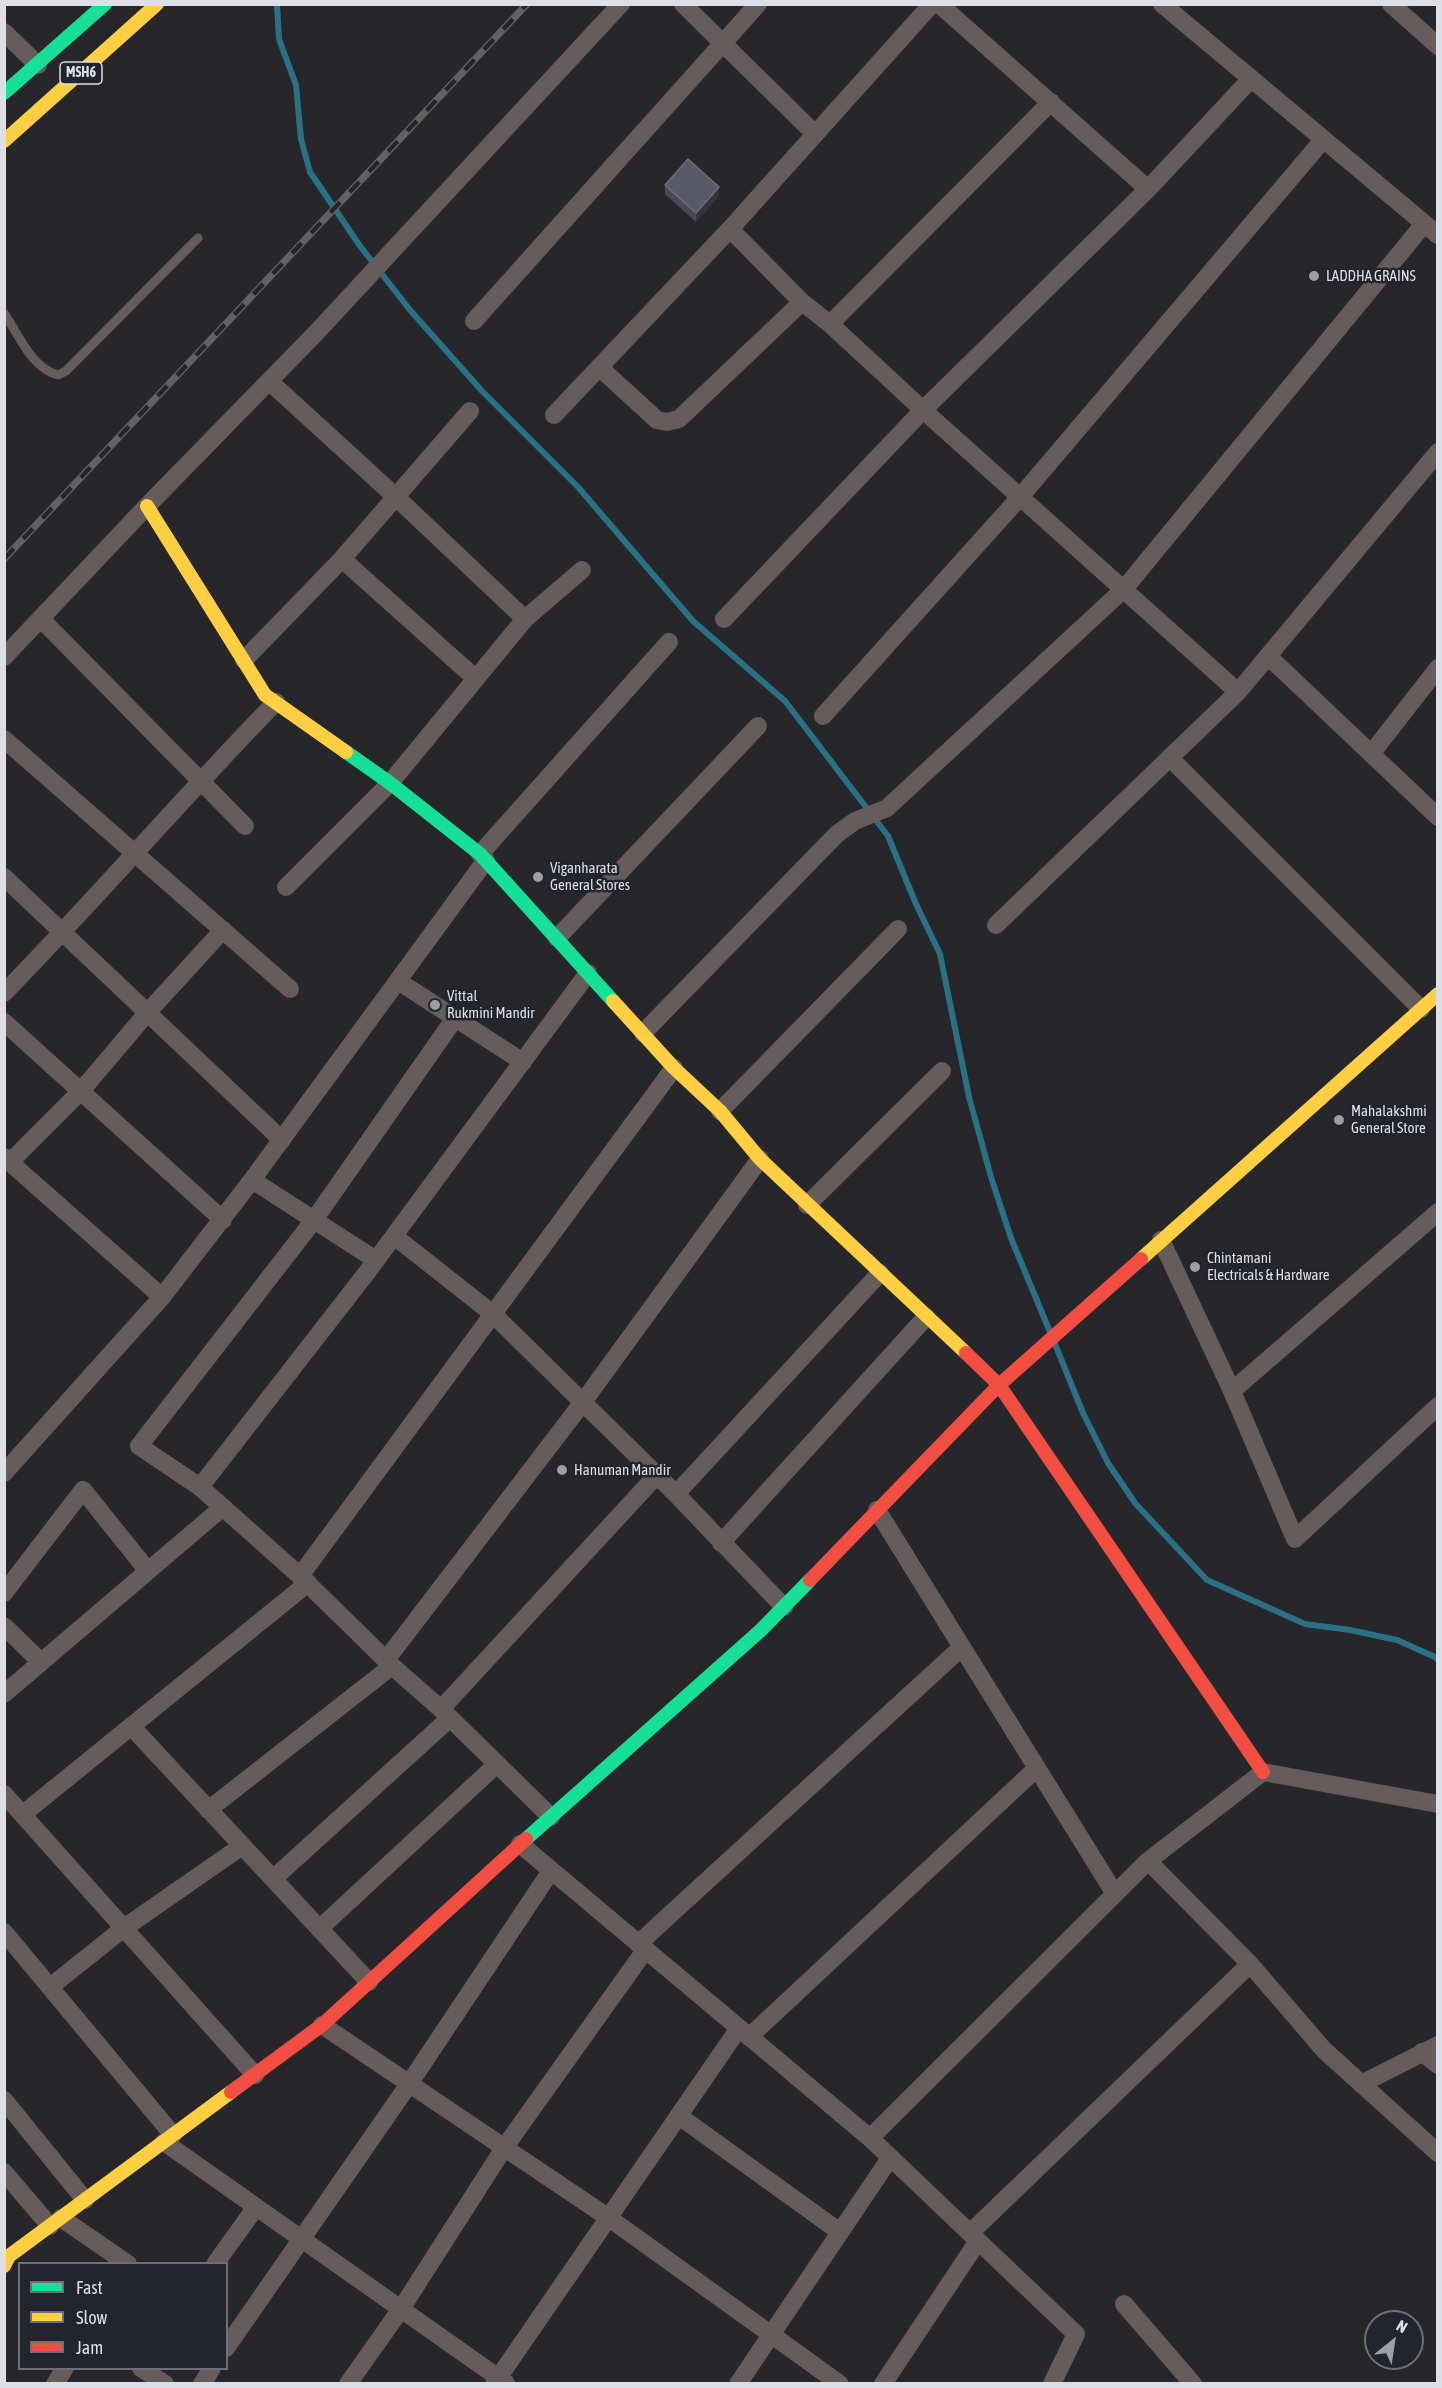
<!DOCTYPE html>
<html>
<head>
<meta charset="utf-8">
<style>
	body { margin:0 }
	#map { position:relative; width:1442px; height:2388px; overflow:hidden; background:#26262b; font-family:"Asap Condensed",sans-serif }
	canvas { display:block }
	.frame { position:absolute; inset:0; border:6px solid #dedfe6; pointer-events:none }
	.legend { position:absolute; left:18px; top:2262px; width:210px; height:108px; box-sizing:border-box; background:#23252e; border:2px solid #6e6f78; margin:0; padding:8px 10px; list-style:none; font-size:18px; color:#dedfe6 }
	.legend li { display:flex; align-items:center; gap:12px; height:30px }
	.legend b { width:30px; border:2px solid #6e6f78 }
	.north { position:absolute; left:1364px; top:2310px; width:60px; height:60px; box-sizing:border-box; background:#23252e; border:2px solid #6e6f78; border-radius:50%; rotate:30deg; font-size:16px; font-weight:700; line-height:24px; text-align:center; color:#dedfe6 }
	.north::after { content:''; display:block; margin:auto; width:21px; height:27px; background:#9e9ea5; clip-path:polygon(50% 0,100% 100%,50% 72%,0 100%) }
</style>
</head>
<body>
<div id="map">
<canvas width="1442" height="2388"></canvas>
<div class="frame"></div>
<ul class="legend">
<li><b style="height:8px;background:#16e098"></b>Fast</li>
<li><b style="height:8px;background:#ffcf43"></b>Slow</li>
<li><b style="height:8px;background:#f24e42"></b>Jam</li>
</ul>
<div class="north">N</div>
</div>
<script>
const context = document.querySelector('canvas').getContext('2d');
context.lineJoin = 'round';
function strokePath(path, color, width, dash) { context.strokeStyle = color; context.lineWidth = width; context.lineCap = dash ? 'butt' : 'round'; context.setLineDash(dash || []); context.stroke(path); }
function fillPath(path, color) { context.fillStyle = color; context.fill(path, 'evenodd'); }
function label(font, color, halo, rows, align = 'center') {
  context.font = font + ' "Asap Condensed",sans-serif'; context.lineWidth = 5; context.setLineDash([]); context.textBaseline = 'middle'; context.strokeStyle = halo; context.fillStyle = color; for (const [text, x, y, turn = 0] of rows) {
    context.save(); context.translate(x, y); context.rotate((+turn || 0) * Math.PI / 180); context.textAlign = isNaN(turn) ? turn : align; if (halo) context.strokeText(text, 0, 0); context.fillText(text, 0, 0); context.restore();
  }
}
strokePath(new Path2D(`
	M277 4 279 39 296 85 301 139 310 172 360 246 410 310 482 391 578 487 693 621 785 701 888 836 916 904 940 954 969 1097 991 1177 1011 1238 1050 1332
	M1055 1344 1083 1413 1108 1463 1135 1503 1207 1580 1305 1624 1350 1630 1397 1640 1435 1657 1438 1660`), '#2b7186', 6);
strokePath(new Path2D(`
	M4 313C19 335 31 368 58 375L66 371 198 238`), '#665c5b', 9);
strokePath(new Path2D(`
	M683 4 815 134
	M939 4 1148 189
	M1162 4 1438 235
	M1391 4 1438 46
	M4 32 38 65
	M730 229 802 302 830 324 923 410 1238 692
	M474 321 758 4
	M830 324 1051 102
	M599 367 657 420 667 422 679 419 802 302
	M269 381 397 498 525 619
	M554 415 730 229 932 4
	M342 559 475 678
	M41 619 245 826
	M724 619 923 410 1148 189 1250 80
	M4 657 147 506 315 334 621 4
	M1269 657 1438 817
	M244 660 342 559 470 411
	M823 716 1021 496 1323 140
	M4 739 290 989
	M1371 754 1438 668
	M1170 758 1421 1009
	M480 854 669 642
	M4 877 282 1140
	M286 887 390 783 525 619 582 570
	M996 925 1238 692 1438 452
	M557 938 758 726
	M398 981 523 1062
	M4 993C97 898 183 797 276 702
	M455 1018 314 1220 139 1446 200 1487 300 1576 392 1666 441 1709 551 1817
	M4 1022 223 1220
	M643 1033 837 834 855 821 887 808 1124 589 1424 224
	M720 1111 898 929
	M4 1157 162 1297
	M10 1162 81 1091 147 1013 223 930
	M252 1180 376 1260
	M807 1205 942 1071
	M394 1236 493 1314 676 1494 784 1607
	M1161 1240 1232 1391 1295 1539 1438 1406
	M1232 1391 1438 1212
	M4 1473 162 1297 252 1180 486 860
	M200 1487 368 1271 588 973
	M676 1494 880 1273
	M877 1510 1115 1894
	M721 1543 926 1317
	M300 1576 674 1068
	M4 1593 83 1490 148 1571
	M4 1626 41 1662
	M386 1660 583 1402 760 1159
	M4 1694 223 1507
	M441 1709 657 1475
	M131 1726 369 1982
	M4 1794 255 2075
	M208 1810 392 1666
	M23 1814 308 1583
	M520 1844 870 2138 1076 2334 1052 2384
	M1148 1861 1250 1964 1324 2050 1438 2153
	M273 1879 450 1718
	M319 1929 496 1765
	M4 1932 173 2135
	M638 1944 962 1647
	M50 1987 124 1928 242 1846
	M322 2025 609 2218 840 2384
	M749 2037 1037 1768
	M1422 2052 1438 2065
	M1361 2084 1438 2045
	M4 2100 85 2200
	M679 2116 840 2232
	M870 2138 1148 1861 1263 1772 1438 1804
	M164 2142 506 2383
	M4 2172 50 2226
	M61 2218 128 2264
	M970 2233 1250 1964
	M215 2264 256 2207
	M1124 2304 1193 2384
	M226 2348 409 2084 551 1871
	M141 2368 165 2384
	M55 2384 65 2368
	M202 2384 212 2368
	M348 2384 401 2309 504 2148 646 1949
	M494 2384 739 2028
	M738 2384 890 2158
	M883 2384 978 2241`), '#665c5b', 18);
strokePath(new Path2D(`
	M4 93 105 4
	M346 752 390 783 480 854 613 1001
	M526 1839 761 1630 810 1580`), '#16e098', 14);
strokePath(new Path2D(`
	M4 141 157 4
	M147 506 265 695 346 752
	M613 1001 674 1068 720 1111 760 1159 966 1353
	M1141 1259 1438 994
	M4 2266 9 2256 231 2092`), '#ffcf43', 14);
strokePath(new Path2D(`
	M966 1353 999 1385 1263 1772
	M810 1580 999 1385 1141 1259
	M231 2092 322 2025 526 1839`), '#f24e42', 14);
const rail = new Path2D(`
	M4 559 527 4`);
strokePath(rail, '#656162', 7);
strokePath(rail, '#23252e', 4.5, [14]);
fillPath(new Path2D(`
	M665 185 719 196 696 222 665 194Z`), '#494958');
fillPath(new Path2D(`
	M719 187V196L696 222V213Z`), '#34343f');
const building = new Path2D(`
	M688 159 719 187 696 213 665 185Z`);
fillPath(building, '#595967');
strokePath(building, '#6e6e7b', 1.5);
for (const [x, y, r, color] of [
	[1314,276,6,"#9e9ea5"],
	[538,877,6,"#9e9ea5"],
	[435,1005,6,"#9e9ea5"],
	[1339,1120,6,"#9e9ea5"],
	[1195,1267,6,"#9e9ea5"],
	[562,1470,6,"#9e9ea5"]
]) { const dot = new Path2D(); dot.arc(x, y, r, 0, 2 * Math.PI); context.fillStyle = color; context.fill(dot); strokePath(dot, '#23252e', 2); }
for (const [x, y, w] of [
	[81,73,42]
]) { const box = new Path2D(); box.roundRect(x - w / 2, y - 11, w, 22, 4.5); context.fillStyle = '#23252e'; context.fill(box); strokePath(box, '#dedfe6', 1.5); }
label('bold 14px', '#dedfe6', null, [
	["MSH6",81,73]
]);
label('15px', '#dedfe6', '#23252e', [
	["LADDHA GRAINS",1326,276],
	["Viganharata",550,868],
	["General Stores",550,885],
	["Vittal",447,996],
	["Rukmini Mandir",447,1013],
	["Mahalakshmi",1351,1111],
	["General Store",1351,1128],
	["Chintamani",1207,1258],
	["Electricals & Hardware",1207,1275],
	["Hanuman Mandir",574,1470]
], 'left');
</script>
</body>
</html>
